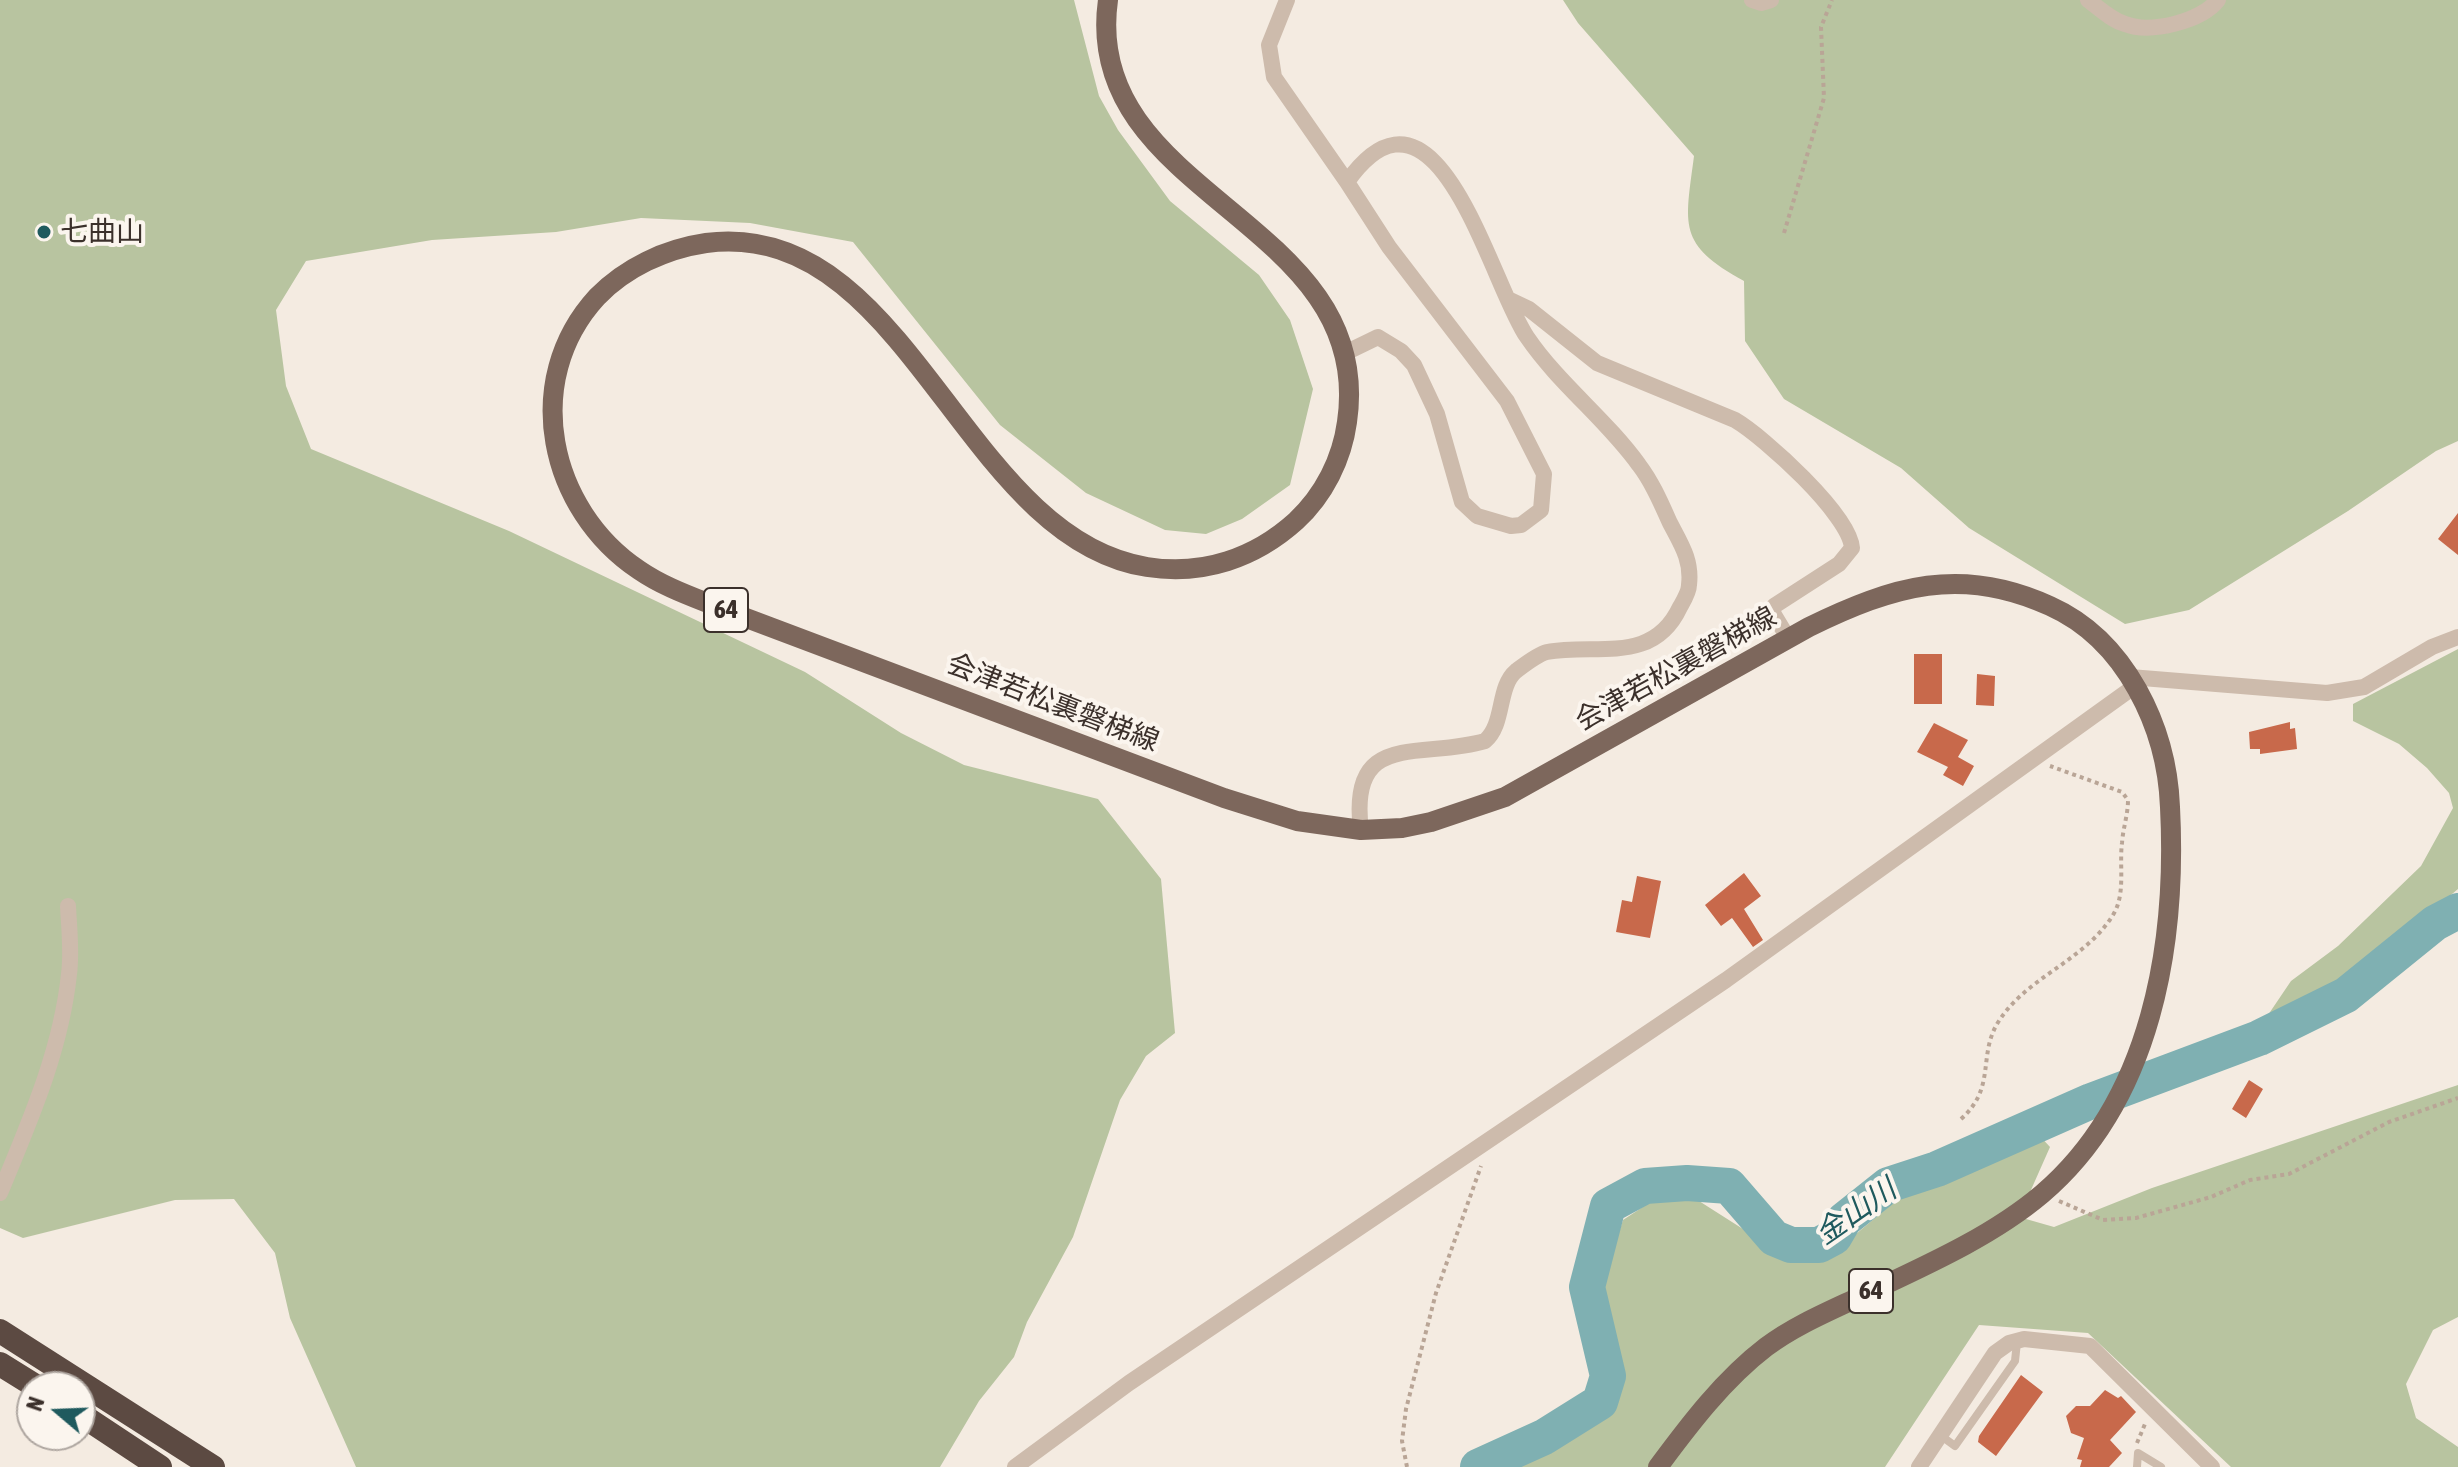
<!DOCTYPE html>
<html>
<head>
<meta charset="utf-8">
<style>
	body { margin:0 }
	#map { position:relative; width:2458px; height:1467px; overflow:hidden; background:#f4ebe1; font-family:"Asap Condensed",sans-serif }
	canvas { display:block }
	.north { position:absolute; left:16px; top:1371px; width:80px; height:80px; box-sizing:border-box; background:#fbf5ee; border:2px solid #aea6a0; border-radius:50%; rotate:289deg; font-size:22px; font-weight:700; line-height:32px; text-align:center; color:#3b302b }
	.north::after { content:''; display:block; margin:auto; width:28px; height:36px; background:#1f5a5e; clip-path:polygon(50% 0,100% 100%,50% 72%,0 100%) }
</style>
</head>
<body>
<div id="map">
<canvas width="2458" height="1467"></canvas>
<div class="north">N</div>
</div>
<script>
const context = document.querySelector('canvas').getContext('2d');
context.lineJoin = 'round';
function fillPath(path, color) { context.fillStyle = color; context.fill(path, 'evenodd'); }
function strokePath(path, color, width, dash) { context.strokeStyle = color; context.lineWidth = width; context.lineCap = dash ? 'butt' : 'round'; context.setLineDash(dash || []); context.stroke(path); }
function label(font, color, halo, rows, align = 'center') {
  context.font = font + ' "Asap Condensed","Noto Sans JP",sans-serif'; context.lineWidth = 8; context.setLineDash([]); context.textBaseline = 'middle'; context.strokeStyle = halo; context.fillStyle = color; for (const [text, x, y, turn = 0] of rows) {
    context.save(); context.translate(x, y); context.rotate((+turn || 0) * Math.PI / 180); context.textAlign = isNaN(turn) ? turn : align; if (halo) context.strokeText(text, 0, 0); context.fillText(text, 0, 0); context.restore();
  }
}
fillPath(new Path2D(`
	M0 0H1074L1099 96 1118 130 1170 201 1259 275 1290 320 1313 389 1290 485 1242 519 1206 534 1165 530 1086 493 1000 425 853 242 750 223 641 218 556 232 432 240 306 261 276 310 286 386 311 449 509 531 805 672 901 733 964 765 1098 799 1161 879 1175 1033 1146 1056 1120 1100 1073 1237 1027 1322 1014 1357 979 1401 940 1467H356L290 1318 275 1253 234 1199 175 1200 23 1238 0 1228Z
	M1563 0H2458V441L2436 451 2348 511 2189 610 2125 624 1969 528 1901 468 1784 399 1745 341 1744 281C1677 244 1685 226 1694 156L1578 23Z
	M2458 649V889L2360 971 2268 1015 2291 981 2338 946 2421 866 2453 808 2449 793 2427 768 2399 744 2353 721V704Z
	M2458 1085V1317L2433 1330 2406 1384 2416 1418 2458 1447V1467H2231L2088 1333 1979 1325 1885 1467H1487L1573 1430 1609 1388 1616 1354 1598 1310V1293L1601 1259 1615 1244 1623 1220 1652 1201H1699L1754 1236 1800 1254 1850 1239 1906 1192 2004 1120H2025L2050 1147 2019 1217 2054 1227 2152 1188Z`), '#b8c4a0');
strokePath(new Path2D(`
	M1478 1467 1544 1437 1600 1402 1608 1376 1587 1287 1608 1206 1645 1186 1687 1183 1729 1186 1774 1238 1791 1245H1819L1834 1237 1844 1220 1888 1185 1937 1169 2091 1101 2259 1038 2346 995 2435 923 2458 911`), '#7fb0b2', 36);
fillPath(new Path2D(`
	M2458 513V555L2438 539Z
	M1914 654H1942V704H1914Z
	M1977 674 1995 676 1994 706 1976 705Z
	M2290 722V729L2295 728 2297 749 2260 754V749H2250L2249 732Z
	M1934 723 1968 740 1958 757 1974 766 1963 786 1943 775 1948 767 1917 752Z
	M1744 873 1761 896 1744 909 1763 940 1753 947 1732 918 1721 926 1705 905Z
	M1637 876 1661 881 1650 938 1616 932 1622 900 1632 902Z
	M2249 1080 2263 1089 2246 1118 2232 1109Z
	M2021 1375 2043 1392 1996 1456 1978 1442 1979 1436Z
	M2105 1390 2118 1398 2121 1396 2136 1412 2110 1440 2122 1453 2109 1467H2080L2082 1460 2077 1459 2084 1438 2071 1433 2066 1416 2076 1406H2090Z`), '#c8694b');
strokePath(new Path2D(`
	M1784 233 1824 98 1821 27 1832 0
	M1961 1119C1996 1088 1978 1057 1997 1024 2025 977 2084 962 2113 915 2126 894 2119 866 2122 843 2123 828 2128 815 2128 800L2122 792 2050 766
	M2059 1201 2103 1220 2136 1218 2211 1197 2250 1180 2289 1174 2389 1122 2458 1098
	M2137 1443 2145 1424
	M1407 1467 1402 1441 1406 1409 1436 1293 1481 1166`), '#b9a596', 4, [4, 4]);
strokePath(new Path2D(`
	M1940 1435 1955 1446 2015 1361 2017 1342
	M2137 1467 2138 1453 2161 1467`), '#cdbbac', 8);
strokePath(new Path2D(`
	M1287 0 1269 45 1274 77 1347 182
	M1752 0 1761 3 1771 0
	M2088 0C2099 8 2111 20 2125 24 2151 34 2202 21 2218 0
	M1510 300 1529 309 1597 363 1735 420C1764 437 1850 515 1852 548L1839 564 1774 606 1773 613 1788 638
	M1345 353 1378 337 1401 351 1414 365 1437 414 1462 502 1477 516 1511 526 1521 525 1541 510 1544 474 1507 401 1389 247 1347 182C1437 55 1491 286 1527 337 1559 384 1606 419 1639 465 1652 482 1661 503 1670 523 1681 544 1692 560 1689 585 1689 592 1684 600 1680 607 1653 665 1597 643 1547 652 1538 654 1524 665 1516 671 1497 687 1505 724 1485 741 1421 760 1348 729 1361 830
	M2130 677 2327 693 2364 687 2432 647 2458 637
	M0 1193C29 1123 61 1051 69 974 72 952 69 928 68 906
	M1015 1467 1129 1383 1726 980 2135 686
	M1919 1467 1995 1353 2009 1343 2024 1339 2090 1346 2212 1467`), '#cdbbac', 16);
strokePath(new Path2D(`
	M1108 0C1080 197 1377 219 1347 422 1342 459 1324 495 1296 521 1255 558 1203 576 1147 567 962 538 908 217 706 243 665 249 625 268 597 297 520 381 549 510 639 570 665 588 696 598 725 610L1224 798 1297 821 1361 830 1402 828 1431 822 1505 797 1809 627C1893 586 1961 565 2050 606 2126 640 2167 728 2170 807 2177 944 2152 1100 2042 1194 1990 1238 1920 1268 1859 1297 1827 1312 1794 1326 1766 1347 1724 1379 1689 1425 1658 1467`), '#7d675c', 20);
strokePath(new Path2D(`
	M0 1331 213 1467
	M0 1364 37 1387
	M80 1414 160 1467`), '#5c4a42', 24);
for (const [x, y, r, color] of [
	[44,232,8,"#1f5a5e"]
]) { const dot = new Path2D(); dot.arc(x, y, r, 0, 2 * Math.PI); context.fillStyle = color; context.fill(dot); strokePath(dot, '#fbf5ee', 3); }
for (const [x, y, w] of [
	[726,610,44],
	[1871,1291,44]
]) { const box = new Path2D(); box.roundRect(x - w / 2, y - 22, w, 44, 6); context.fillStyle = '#fbf5ee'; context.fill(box); strokePath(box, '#3b302b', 2); }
label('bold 26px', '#3b302b', null, [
	["64",726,610],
	["64",1871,1291]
]);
label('28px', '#3b302b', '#fbf5ee', [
	["七曲山",60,232]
], 'left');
label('28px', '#3b302b', '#fbf5ee', [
	["会津若松裏磐梯線",1676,669,-29],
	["会津若松裏磐梯線",1053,703,21]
]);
label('italic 30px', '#1f5a5e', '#fbf5ee', [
	["金山川",1856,1212,-35]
]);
</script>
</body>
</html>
